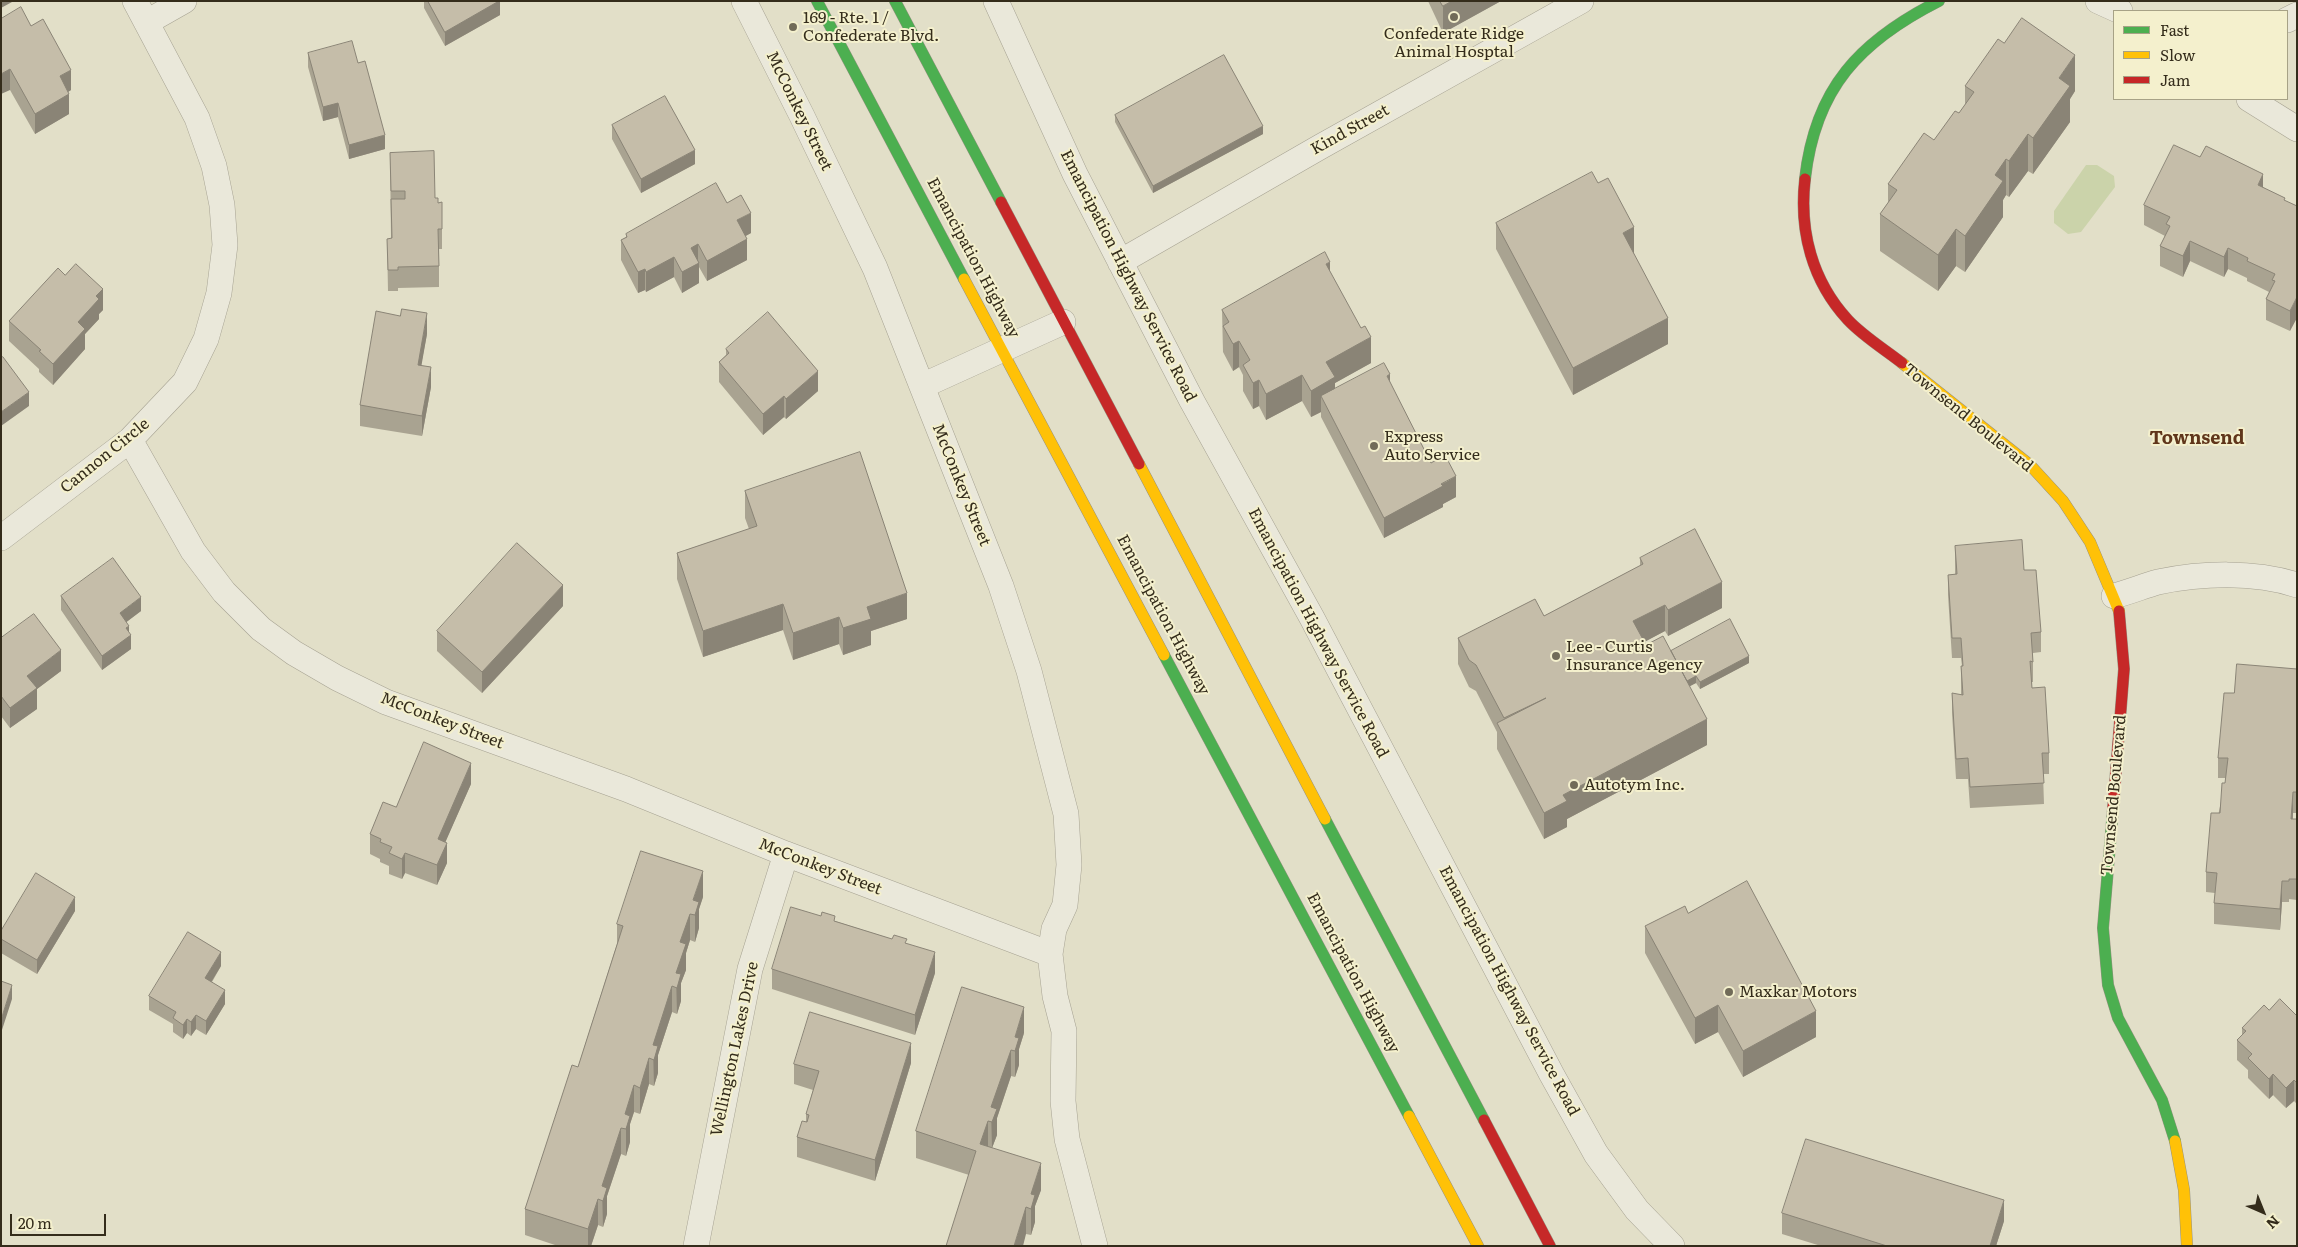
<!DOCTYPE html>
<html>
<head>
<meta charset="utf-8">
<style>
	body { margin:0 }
	#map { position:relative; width:2298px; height:1247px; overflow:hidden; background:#e2dfc8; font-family:Literata,serif }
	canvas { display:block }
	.frame { position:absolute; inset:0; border:2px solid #342c1b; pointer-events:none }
	.legend { position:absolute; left:2113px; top:10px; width:175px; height:90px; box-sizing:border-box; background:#f4f0cd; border:1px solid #a7a286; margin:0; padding:6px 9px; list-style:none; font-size:15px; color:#342c1b }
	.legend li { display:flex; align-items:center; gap:10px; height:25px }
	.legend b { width:25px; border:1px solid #a7a286 }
	.north { position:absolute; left:2238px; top:1187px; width:50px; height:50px; -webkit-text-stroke:4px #f4f0cd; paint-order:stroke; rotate:136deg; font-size:14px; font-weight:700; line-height:20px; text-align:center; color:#342c1b }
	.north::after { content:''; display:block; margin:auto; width:18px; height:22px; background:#342c1b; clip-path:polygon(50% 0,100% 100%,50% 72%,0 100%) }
	.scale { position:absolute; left:10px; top:1214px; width:96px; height:22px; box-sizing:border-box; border:2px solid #342c1b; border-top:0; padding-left:6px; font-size:15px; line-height:18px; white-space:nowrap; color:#342c1b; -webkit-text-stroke:4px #f4f0cd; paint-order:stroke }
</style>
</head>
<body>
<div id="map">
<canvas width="2298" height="1247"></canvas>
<div class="frame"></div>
<ul class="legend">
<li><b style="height:6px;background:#4caf50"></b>Fast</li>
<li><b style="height:6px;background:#ffc107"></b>Slow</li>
<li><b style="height:6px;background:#c62828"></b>Jam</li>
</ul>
<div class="north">N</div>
<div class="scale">20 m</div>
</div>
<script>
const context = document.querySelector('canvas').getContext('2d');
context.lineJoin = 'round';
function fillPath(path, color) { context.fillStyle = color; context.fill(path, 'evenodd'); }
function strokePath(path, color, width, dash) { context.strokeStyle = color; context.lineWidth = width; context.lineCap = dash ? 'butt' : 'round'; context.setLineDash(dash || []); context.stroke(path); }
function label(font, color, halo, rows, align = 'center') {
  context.font = font + ' Literata,serif'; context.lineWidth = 4; context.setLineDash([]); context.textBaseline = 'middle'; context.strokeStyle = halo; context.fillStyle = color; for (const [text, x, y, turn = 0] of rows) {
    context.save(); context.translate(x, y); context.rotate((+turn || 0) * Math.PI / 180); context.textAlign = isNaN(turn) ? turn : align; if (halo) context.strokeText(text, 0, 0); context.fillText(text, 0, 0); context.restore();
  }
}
fillPath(new Path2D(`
	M2086 165H2097L2114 176 2115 187 2081 232 2068 234 2054 223V211Z`), '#cbd3aa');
const street = new Path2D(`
	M744 1 802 116 875 268 1001 586 1029 671 1066 814 1069 865 1065 905 1054 929 1050 954 1055 996 1064 1031 1063 1101 1067 1139 1095 1246
	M996 1 1075 174 1192 401 1312 618 1552 1075 1596 1154 1637 1210 1672 1246
	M2098 1 2120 11
	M2287 20 2297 15
	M147 22 184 1
	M2249 99 2297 129
	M1120 262 1320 147 1581 1
	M922 386 1063 322
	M130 440 193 551 224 592 261 629 294 653 337 678 386 702 626 789 786 854 1050 954
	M1 538 130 440 185 382 206 339 219 293 225 245 222 205 214 166 197 118 135 1
	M2114 596C2129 592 2144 586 2158 582 2202 573 2254 571 2297 585
	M696 1246 750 969 786 854`);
const fast = new Path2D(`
	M817 1 964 279
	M895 1 1001 202
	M1805 179C1815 88 1860 41 1939 1
	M1164 655 1409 1116
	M2113 809 2103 928 2108 985 2118 1018 2162 1100 2175 1141
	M1325 819 1484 1120`);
const slow = new Path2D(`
	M964 279 1164 655
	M1902 363 2030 465 2063 501 2090 542 2119 611
	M1139 464 1325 819
	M1409 1116 1478 1246
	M2175 1141 2184 1190 2187 1246`);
const jam = new Path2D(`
	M1805 179C1799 231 1812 281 1848 320 1863 336 1884 349 1902 363
	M1001 202 1139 464
	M2113 809 2124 669 2119 611
	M1484 1120 1550 1246`);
strokePath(street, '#a6a292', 26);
strokePath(fast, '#969282', 12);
strokePath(slow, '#969282', 12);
strokePath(jam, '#969282', 12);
strokePath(street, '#eae8da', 25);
strokePath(fast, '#4caf50', 11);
strokePath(slow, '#ffc107', 11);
strokePath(jam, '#c62828', 11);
fillPath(new Path2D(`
	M424 1H500V15L445 46 424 8Z
	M1428 1H1501L1443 33Z
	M1 19 31 26 71 90 68 92 69 114 35 134 10 90Z
	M308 53 358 63 385 149 349 159 338 117 323 121 308 67Z
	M1965 86 2075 91 2070 99V122L2033 174 2028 171 2009 197 2006 195 2003 200V217L1965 272 1956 266 1938 291 1880 251V214L1888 203V184L1934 140 1959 113 1965 105Z
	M1115 115 1263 134 1153 193 1115 122Z
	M612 125 695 164 641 193 612 139Z
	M390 153 438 203 442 229V249H439V287L398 288V291H388L387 239 391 238Z
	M2263 187 2285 201 2297 206 2290 331 2266 320V299L2269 292 2247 281V278L2228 269 2224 277 2190 261 2183 277 2160 266V246L2165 236 2144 225V205Z
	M727 203 751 233 745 236 747 260 707 281 699 267V283L682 293 674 277 646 292 645 290 638 293 621 260V240L626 237V234Z
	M1496 223 1634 254 1668 344 1573 395 1496 249Z
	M1330 272 1371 363 1335 383V389L1390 383 1431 463 1456 497 1443 504V507L1384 538 1321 417V412L1311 417 1302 401 1266 420 1259 406 1253 409 1243 391V375L1239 367 1233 371 1223 352 1222 310Z
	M103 310 99 314V319L85 334V349L53 385 39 372V369L9 341V321Z
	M427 334 421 365 431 387 422 436 360 426V405Z
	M726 349 818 391 786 419 784 417 763 435 719 382V362L726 355Z
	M745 491 907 619 871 631V645L843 655 839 644 793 660 783 630 703 657 677 579V553L749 529 745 518Z
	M1955 546 2024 570 2041 632V652L2033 653V682H2032V688L2049 753V774H2043L2044 804 1970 808 1968 779H1956L1952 713V693L1961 695V666H1962L1961 658H1952L1948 595V575L1955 574Z
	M1640 558 1722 608 1668 636 1665 631 1644 642 1646 645 1671 651 1749 663 1700 689 1696 683 1689 686 1707 745 1567 819V827L1544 839 1497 749V732L1476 691 1469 687 1458 664V638L1544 616 1640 566Z
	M61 596 141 611 126 622 129 632 131 649 102 670 61 610Z
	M563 606 482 693 437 651V631Z
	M1 638 61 671 37 689V709L10 728 1 716Z
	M2297 669V813H2293V819H2297V900L2289 899V902H2282L2280 930 2214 924V903L2215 893 2206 892V872L2225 783 2226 778H2218V758L2234 693Z
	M471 784 445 842 447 863 437 885 405 873 402 879 389 874V866L380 862V859L370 854V834L396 807Z
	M703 897 699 909V928L695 942 690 940 686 953V970L681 983V1001L677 1014 672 1012 658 1055V1073L654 1086 649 1084 640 1114 634 1112 630 1124V1142L626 1156 621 1154 607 1196V1214L603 1227 598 1225 591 1246H558L525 1235V1209L578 1067 617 944V924Z
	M75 911 37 974 1 953V931Z
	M835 921 907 944 935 973 915 1035 772 989V969Z
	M1645 926 1816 1037 1743 1077 1718 1032 1695 1044 1645 953Z
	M221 966 212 982 225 1004 206 1035 196 1029 191 1036 187 1033 183 1039 173 1032V1024L149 1010V996Z
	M2269 1010 2297 1016V1104L2294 1101 2286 1108 2273 1095 2269 1099 2248 1078V1070L2237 1060V1040L2242 1035V1028Z
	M1024 1033 1019 1049V1065L1015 1077 1011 1076 997 1118V1135L992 1148 1041 1190 1035 1206V1222L1031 1235 1026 1234 969 1175 916 1158V1131Z
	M911 1063 875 1181 797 1157V1137L806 1122V1114L813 1090 794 1084V1064Z
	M1782 1213 2004 1221 1996 1246H1821L1782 1234Z`), '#a9a391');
fillPath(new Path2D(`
	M1 1H12V2L1 8Z
	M499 1H500V15L445 46V32Z
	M1452 1H1501L1443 33V6Z
	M2075 55V91L2070 99V122L2033 174V138L2059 78Z
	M10 69V90L1 94V74Z
	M71 70V90L60 97V76Z
	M69 94V114L35 134V114Z
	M338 103V117L323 121V107Z
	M1263 126V134L1153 193V186Z
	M2028 134V171L2009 197V161Z
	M385 135V149L349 159V145Z
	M695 150V164L641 193V179Z
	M2006 159V195L2003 200V217L1965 272V236L1995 175Z
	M2263 174V195L2258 185Z
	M751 213V233L737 241V220Z
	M1634 227V254L1623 260V233Z
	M1956 229V266L1938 291V255Z
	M747 239V260L707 281V261Z
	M2190 241V261L2183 277V256Z
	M698 244V263H699V283L682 293V272L691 248Z
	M2228 248V269L2224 277V257Z
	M674 257V277L646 292V272Z
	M1330 262V288L1326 264Z
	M645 269V290L638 293V272Z
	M103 289V310L99 314V319L85 334V349L53 385V364L78 322 96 296Z
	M2297 297V318L2290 331V311Z
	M427 313V334L418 385V365Z
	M1668 318V344L1573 395V368Z
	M1371 337V363L1335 383V404L1321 396V412L1311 417V391L1326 362Z
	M1239 341V367L1233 371V344Z
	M431 367V387L422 436V416Z
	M818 371V391L786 419V399Z
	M1390 374V395L1387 376Z
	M1302 375V401L1266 420V394Z
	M1259 380V406L1253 409V383Z
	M29 392V406L1 426V412Z
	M784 396V417L763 435V414Z
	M1456 476V497L1443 504V507L1384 538V518Z
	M1722 582V608L1668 636V610Z
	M563 585V606L482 693V672Z
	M907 593V619L871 631V645L843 655V628L867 607Z
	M141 597V611L120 627V613Z
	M783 604V630L703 657V631Z
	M1665 605V631L1633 648V621Z
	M839 617V644L793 660V633Z
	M129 626V636L131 635V649L102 670V656L126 628Z
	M61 650V671L37 689V709L10 728V708L27 676Z
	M1749 656V663L1700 689V682Z
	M1696 676V683L1681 691V684Z
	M1707 719V745L1567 819V827L1544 839V813L1563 795Z
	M471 763V784L438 859V839Z
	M2293 792V813L2291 839V819Z
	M447 843V863L437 885V865Z
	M405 853V873L402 879V859Z
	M703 871V897L699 909V928L695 942V915L693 900Z
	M2282 881V902L2280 930V909Z
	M75 897V911L37 974V960Z
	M690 914V940L686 953V970L681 983V1001L677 1014 676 973 680 942Z
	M221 952V966L205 992V978Z
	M935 952V973L915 1035V1015Z
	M12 985V999L1 1033V1020Z
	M672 986V1012L658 1055V1073L654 1086 653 1045Z
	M225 990V1004L206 1035V1021Z
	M1718 1005V1032L1695 1044V1018Z
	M1024 1007V1033L1019 1049V1065L1015 1077V1037Z
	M1816 1011V1037L1743 1077V1051Z
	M196 1015V1029L191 1036V1022Z
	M187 1019V1033L183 1039V1025Z
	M911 1043V1063L875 1181V1160Z
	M1011 1050V1076L997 1118V1135L992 1148 991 1107Z
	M649 1058V1084L640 1114V1088Z
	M2273 1074V1095L2269 1099V1079Z
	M2294 1080V1101L2286 1108V1088Z
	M634 1085V1112L630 1124V1142L626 1156V1129L625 1114Z
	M988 1121V1147L980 1144Z
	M621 1128V1154L607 1196V1214L603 1227 602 1186Z
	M1041 1163V1190L1035 1206V1222L1031 1235V1194Z
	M598 1199V1225L591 1246H588V1229Z
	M2004 1200V1221L1996 1246H1990Z
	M1026 1207V1234L1023 1246H1014Z`), '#8a8476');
const building = new Path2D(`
	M428 1H499L445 32Z
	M1440 1H1452L1443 6Z
	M21 7 31 26 43 19 71 70 60 76 69 94 35 114 10 69 1 74V19Z
	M2022 18 2075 55 2059 78 2070 86 2033 138 2028 134 2009 161 2006 159 1995 175 2003 181 1965 236 1956 229 1938 255 1880 214 1897 190 1888 184 1924 133 1934 140 1955 111 1959 113 1974 92 1965 86 1998 39 2004 43Z
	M352 41 358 63 365 61 385 135 349 145 338 103 323 107 308 53Z
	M1224 55 1263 126 1153 186 1115 115Z
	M665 96 695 150 641 179 612 125Z
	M2174 145 2200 157 2206 146 2263 174 2258 185 2285 198 2284 200 2297 206V297L2290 311 2266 299 2275 281 2272 280 2275 274 2247 261 2248 258 2228 248 2224 257 2190 241 2183 256 2160 246 2170 226 2166 224 2170 217 2144 205Z
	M434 151 435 198H438V203L442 202V229H438L439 266 398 267V270H388L387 239 392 238 391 199H405V191H391L390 153Z
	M1592 172 1598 183 1608 178 1634 227 1623 233 1668 318 1573 368 1496 223Z
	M716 183 727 203 741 195 751 213 737 220 747 239 707 261 698 244 691 248 699 263 682 272 674 257 646 272 645 269 638 272 621 240 627 237 626 234Z
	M1325 252 1330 262 1326 264 1361 328 1365 326 1371 337 1326 362 1335 377 1311 391 1302 375 1266 394 1259 380 1253 383 1243 365 1250 360 1239 341 1233 344 1223 326 1229 322 1222 310Z
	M76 264 103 289 96 296 99 299 78 322 85 329 53 364 39 351 41 350 9 321 58 268 65 275Z
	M402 309 427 313 418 365 431 367 422 416 360 405 376 311 400 316Z
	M768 312 818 371 786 399 784 396 763 414 719 362 729 353 726 349Z
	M3 357 29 392 1 412V358Z
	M1384 363 1390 374 1387 376 1431 463 1445 455 1456 476 1441 484 1443 486 1384 518 1321 396Z
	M860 452 907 593 867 607 871 619 843 628 839 617 793 633 783 604 703 631 677 553 757 526 745 491Z
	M1695 529 1722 582 1668 610 1665 605 1633 621 1646 645 1663 636 1707 719 1563 795 1567 801 1544 813 1497 723 1546 698 1504 718 1476 665 1469 660 1458 638 1535 599 1544 616 1643 564 1640 558Z
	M2022 540 2024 570H2036L2041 632 2031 633 2033 662 2030 661 2032 688 2045 687 2049 753H2042L2044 783 1970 787 1968 758 1956 759 1952 693 1963 695 1961 666H1963L1961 638H1952L1948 575 1957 574 1955 546Z
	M517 543 563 585 482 672 437 631Z
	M113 558 141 597 120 613 129 626 126 628 131 635 102 656 61 596Z
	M34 614 61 650 27 676 37 688 10 708 1 696V638Z
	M1730 619 1749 656 1700 682 1696 676 1687 681 1671 651Z
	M2237 664 2297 669V792H2293L2291 819H2297V879H2289V881H2282L2280 909 2214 903 2217 873 2206 872 2211 813H2220L2222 783H2225L2228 758H2218L2224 693H2234Z
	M424 742 471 763 438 839 447 843 437 865 405 853 402 859 389 853 392 847 380 842 381 839 370 834 383 802 396 807Z
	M641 851 703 871 693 900 699 902 695 915 690 914 680 942 686 944 676 973 681 974 677 988 672 986 653 1045 658 1046 654 1060 649 1058 640 1088 634 1085 625 1114 630 1116 626 1129 621 1128 602 1186 607 1188 603 1201 598 1199 588 1229 525 1209 572 1065 578 1067 623 926 617 924Z
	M36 873 75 897 37 960 1 939V931Z
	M1747 881 1816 1011 1743 1051 1718 1005 1695 1018 1645 926 1685 906 1688 913Z
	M791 907 821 916 822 912 835 916 834 921 892 939 894 935 907 939 905 943 935 952 915 1015 772 969Z
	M188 932 221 952 205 978 225 990 206 1021 196 1015 191 1022 187 1019 183 1025 173 1018 176 1012 149 996Z
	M1 981 12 985 1 1020Z
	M962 987 1024 1007 1015 1037 1019 1038 1015 1051 1011 1050 991 1107 997 1109 992 1122 988 1121 980 1144 1041 1163 1031 1194 1035 1195 1031 1209 1026 1207 1014 1246H946L976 1151 916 1131Z
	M2280 999 2297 1016V1083L2294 1080 2286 1088 2273 1074 2269 1079 2248 1058 2252 1054 2237 1040 2246 1031 2242 1028 2264 1005 2269 1010Z
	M810 1012 911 1043 875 1160 797 1137 802 1121 807 1122 809 1115 806 1114 819 1071 794 1064Z
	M1806 1139 2004 1200 1990 1246H1887L1782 1213Z`);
fillPath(building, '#c5bda9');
strokePath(building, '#8a8476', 1);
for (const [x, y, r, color] of [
	[1454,17,5,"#716b58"],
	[793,27,5,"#716b58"],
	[1374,446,5,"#716b58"],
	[1556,656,5,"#716b58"],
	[1574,785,5,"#716b58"],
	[1729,992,5,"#716b58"]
]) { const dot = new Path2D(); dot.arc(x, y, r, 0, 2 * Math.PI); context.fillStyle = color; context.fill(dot); strokePath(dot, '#f4f0cd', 2); }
label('16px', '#342c1b', '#f4f0cd', [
	["169 - Rte. 1 /",803,18],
	["Confederate Blvd.",803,36],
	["Confederate Ridge",1454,34,"center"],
	["Animal Hosptal",1454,52,"center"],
	["Express",1384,437],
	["Auto Service",1384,455],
	["Lee - Curtis",1566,647],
	["Insurance Agency",1566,665],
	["Autotym Inc.",1584,785],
	["Maxkar Motors",1739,992]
], 'left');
label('16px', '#342c1b', '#f4f0cd', [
	["McConkey Street",799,111,64],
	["Kind Street",1350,130,-29],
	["Emancipation Highway",973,258,62],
	["Emancipation Highway Service Road",1128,276,63],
	["Townsend Boulevard",1968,418,39],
	["Cannon Circle",105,456,-39],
	["McConkey Street",961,485,68],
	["Emancipation Highway",1163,615,62],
	["Emancipation Highway Service Road",1318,633,62],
	["McConkey Street",442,721,21],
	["Townsend Boulevard",2114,795,-85],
	["McConkey Street",820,867,21],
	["Emancipation Highway",1353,973,62],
	["Emancipation Highway Service Road",1509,991,62],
	["Wellington Lakes Drive",735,1049,-78]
]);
label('bold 18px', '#60361b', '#f4f0cd', [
	["Townsend",2197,439]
]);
</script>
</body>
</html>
